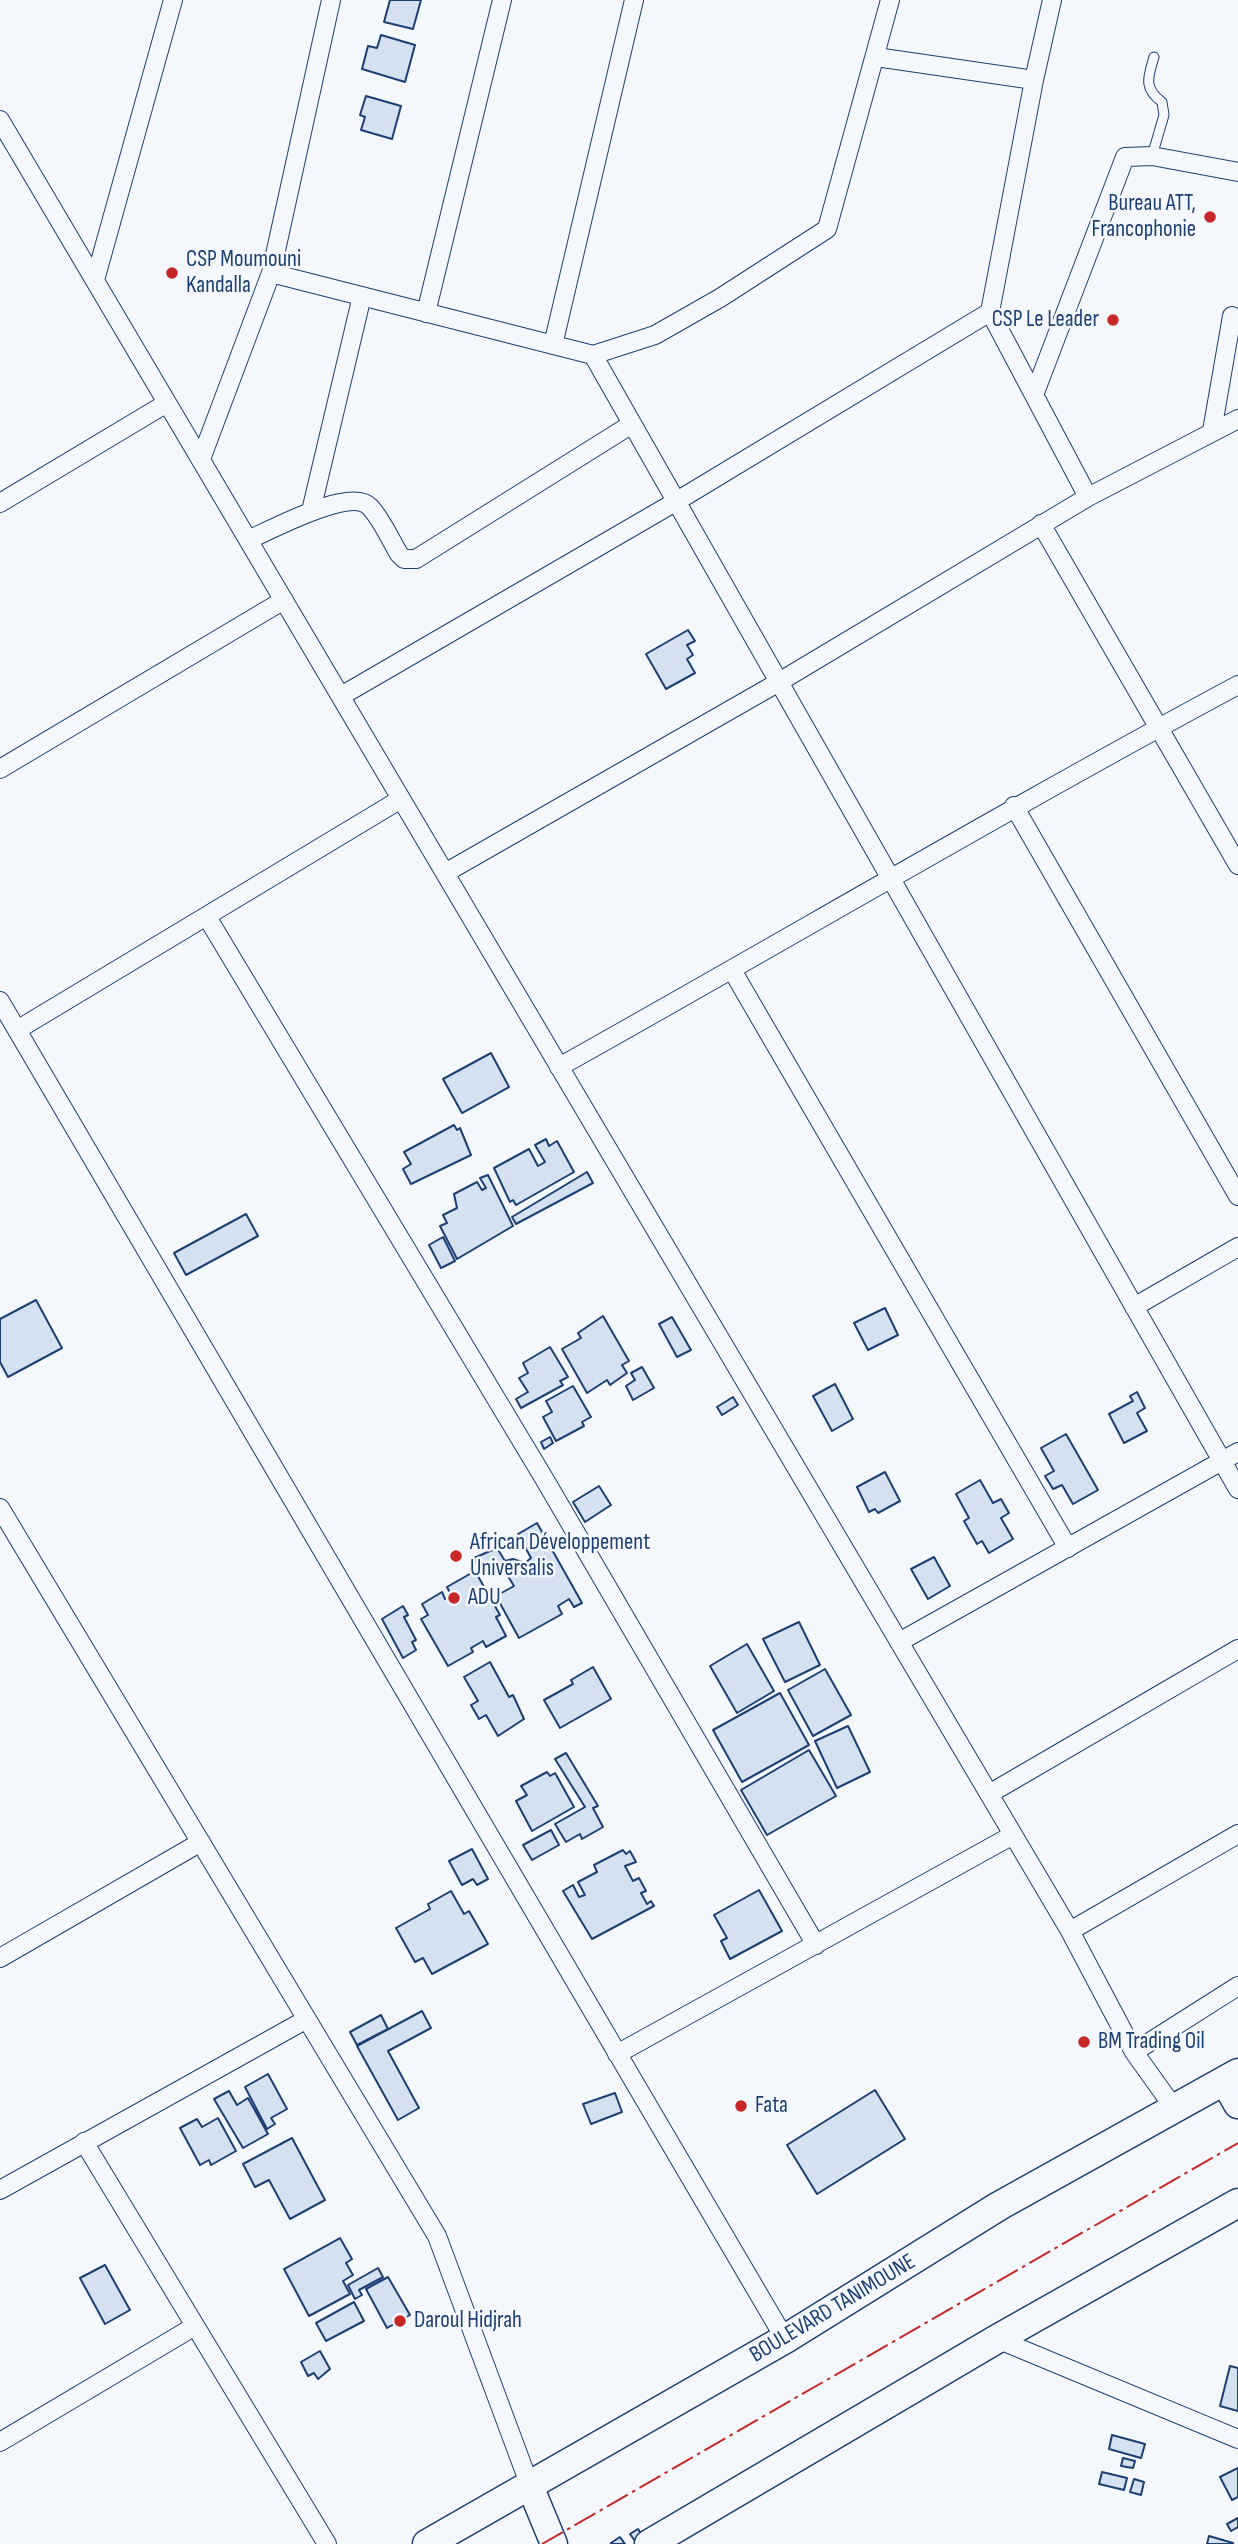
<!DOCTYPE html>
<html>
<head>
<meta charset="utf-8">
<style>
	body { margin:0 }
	canvas { display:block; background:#f4f7fb }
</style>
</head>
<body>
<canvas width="1238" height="2544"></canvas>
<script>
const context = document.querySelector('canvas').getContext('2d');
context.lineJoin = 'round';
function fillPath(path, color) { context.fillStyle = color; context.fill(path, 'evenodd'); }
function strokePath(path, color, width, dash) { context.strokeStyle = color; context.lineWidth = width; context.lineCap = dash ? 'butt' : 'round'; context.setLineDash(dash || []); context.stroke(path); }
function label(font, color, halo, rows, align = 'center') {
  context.font = font + ' "Sofia Sans Condensed",sans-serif'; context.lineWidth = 5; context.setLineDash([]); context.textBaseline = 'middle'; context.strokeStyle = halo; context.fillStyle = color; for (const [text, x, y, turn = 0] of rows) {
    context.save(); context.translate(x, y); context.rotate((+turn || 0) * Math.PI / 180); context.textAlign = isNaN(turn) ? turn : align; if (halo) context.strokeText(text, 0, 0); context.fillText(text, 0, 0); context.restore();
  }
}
const building = new Path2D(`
	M390 0H421L413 29 384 22Z
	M381 35 415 45 405 82 362 69 368 46 377 48Z
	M366 96 401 106 392 139 361 130 365 117 360 115Z
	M688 630 695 641 687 645 693 655 687 659 695 673 666 689 646 654Z
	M491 1053 509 1087 462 1113 443 1079Z
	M454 1125 457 1130 460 1128 471 1155 411 1184 403 1169 411 1164 404 1152Z
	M546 1139 549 1146 557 1141 574 1172 516 1205 513 1200 510 1202 494 1168 529 1149 538 1166 545 1162 535 1145Z
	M587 1172 593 1183 516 1224 512 1217Z
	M488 1175 513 1226 457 1259 440 1226 447 1223 443 1215 457 1208 454 1194 477 1182 482 1190 486 1188 480 1178Z
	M246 1214 258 1236 186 1275 174 1253Z
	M443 1237 455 1261 441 1268 429 1245Z
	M36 1300 62 1348 8 1377 0 1362V1319Z
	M885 1308 898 1335 868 1350 854 1323Z
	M603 1316 629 1361 622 1365 627 1373 610 1385 607 1380 587 1393 562 1349 581 1338 578 1333Z
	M672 1317 691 1350 677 1357 659 1324Z
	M550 1347 568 1377 560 1381 563 1385 521 1408 516 1399 528 1392 519 1378 528 1373 523 1363Z
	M642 1367 654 1388 633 1400 626 1386 635 1380 631 1373Z
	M835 1384 853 1419 832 1431 813 1396Z
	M573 1386 591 1417 582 1422 584 1426 556 1441 543 1417 552 1412 546 1401Z
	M1137 1392 1145 1408 1137 1413 1147 1431 1124 1443 1109 1414 1133 1401 1130 1396Z
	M733 1397 738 1405 722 1415 717 1407Z
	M1066 1434 1098 1490 1073 1504 1062 1485 1053 1489 1045 1476 1054 1471 1041 1448Z
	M550 1437 553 1443 544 1449 541 1442Z
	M885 1472 900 1501 878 1513 875 1509 869 1512 857 1487Z
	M980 1480 993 1503 1001 1499 1009 1513 1001 1518 1013 1539 989 1553 982 1541 977 1544 964 1521 969 1518 956 1494Z
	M599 1486 611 1505 585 1522 573 1502Z
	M537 1523 582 1603 574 1607 569 1599 558 1606 562 1614 519 1638 496 1596 514 1586 506 1573 514 1568 510 1561 494 1572 490 1566 481 1571 474 1558 497 1548 505 1561 513 1559 525 1563 531 1558 518 1534Z
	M934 1557 950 1586 928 1599 911 1569Z
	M475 1571 500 1615 496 1617 506 1636 486 1647 483 1641 471 1648 473 1652 448 1666 421 1619 428 1615 422 1604 442 1592 445 1599 451 1595 447 1587Z
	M403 1606 408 1615 404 1617 416 1640 412 1642 416 1650 403 1658 382 1619Z
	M799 1622 820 1665 785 1682 763 1639Z
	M747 1644 774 1691 737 1713 710 1666Z
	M490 1662 509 1697 513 1695 524 1719 498 1736 486 1715 479 1719 471 1705 478 1701 464 1677Z
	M593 1667 611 1699 560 1728 544 1700 573 1684 571 1680Z
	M825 1669 851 1715 813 1736 788 1690Z
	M780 1693 809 1745 742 1782 713 1730Z
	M848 1726 870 1772 837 1788 815 1741Z
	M809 1750 836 1796 767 1835 741 1790Z
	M566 1753 598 1806 593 1808 603 1827 582 1839 580 1834 566 1842 555 1824 585 1807 555 1759Z
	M547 1772 550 1776 555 1773 574 1807 532 1831 516 1801 527 1795 521 1786Z
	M551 1830 559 1845 532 1860 523 1845Z
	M472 1849 488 1879 477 1885 473 1879 462 1885 449 1861Z
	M623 1850 626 1854 630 1851 636 1862 625 1866 633 1881 639 1878 646 1891 641 1893 647 1904 651 1901 654 1906 592 1939 563 1891 573 1885 579 1897 585 1895 578 1882 597 1872 594 1865Z
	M759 1890 782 1931 730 1959 721 1941 727 1938 714 1915Z
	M451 1891 464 1914 469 1911 488 1944 432 1974 423 1958 415 1962 396 1928 430 1909 428 1904Z
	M422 2011 431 2028 388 2051 419 2108 398 2120 357 2046Z
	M381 2015 388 2029 357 2045 350 2032Z
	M268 2074 287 2109 271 2118 275 2124 267 2129 245 2087Z
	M875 2090 905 2139 817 2194 787 2145Z
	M229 2091 237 2105 248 2098 268 2134 243 2148 214 2099Z
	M615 2093 622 2112 591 2124 583 2104Z
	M218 2118 236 2151 211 2165 209 2160 200 2165 180 2128 197 2119 202 2127Z
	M292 2138 325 2200 290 2219 269 2180 255 2187 243 2164Z
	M340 2238 352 2259 346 2263 353 2275 343 2281 350 2294 309 2316 284 2269Z
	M105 2265 130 2310 105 2324 80 2278Z
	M378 2268 383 2277 359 2290 362 2295 355 2299 348 2285Z
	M388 2277 410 2315 387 2328 366 2289Z
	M354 2302 364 2321 326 2341 316 2323Z
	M320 2351 330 2369 318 2379 314 2373 308 2376 301 2362Z
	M1230 2366 1238 2368V2411L1220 2406Z
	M1112 2435 1145 2444 1141 2458 1109 2449Z
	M1123 2458 1135 2461 1133 2468 1121 2466Z
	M1238 2468V2497L1232 2500 1220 2477Z
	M1102 2472 1127 2478 1124 2490 1099 2484Z
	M1134 2479 1144 2482 1141 2495 1130 2492Z
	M1238 2518V2527L1231 2531 1227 2524Z
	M638 2529 642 2535 635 2541 630 2534Z
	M1209 2536 1233 2543 1232 2544H1207Z
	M620 2537 625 2544H611V2543Z`);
fillPath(building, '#d5e0f0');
strokePath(building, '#1d3f73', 2);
const lane = new Path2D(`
	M1152 156 1164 115 1162 102C1143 88 1148 77 1154 57`);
const street = new Path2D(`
	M876 57 1034 80
	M0 120 1070 1931 1134 2052 1174 2108
	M271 273 593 355 655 335 720 298 827 229 890 0
	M95 280 173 0
	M990 312 1088 497
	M426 313 502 0
	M553 345 634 0
	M593 355 1238 1489
	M1034 395 1125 157 1152 156 1238 172
	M1212 431 1232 316
	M201 459 271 273 331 0
	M0 503 167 403
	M311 511 362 296
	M1041 524 1238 865
	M248 540C271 530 351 486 370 507 382 520 390 539 399 554L404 559H416L632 424
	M341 696 677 501 990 312 1034 80 1052 0
	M0 769 284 600
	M1014 806 1238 1196
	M445 873 779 682 1088 497 1238 419
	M207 917 545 1480 816 1945
	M732 970 1068 1548
	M0 1001 785 2339
	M17 1030 401 799
	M559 1067C786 940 1009 808 1238 685
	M1134 1307 1238 1247
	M0 1508 437 2236 530 2486
	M899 1642 1238 1452
	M989 1794 1238 1649
	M1070 1931 1238 1834
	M0 1958 201 1842
	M1134 2052 1238 1986
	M617 2054 1013 1835
	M84 2142 327 2544
	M0 2190 307 2019
	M997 2339 1238 2439
	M0 2442 195 2326`);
const secondary = new Path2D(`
	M530 2486 554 2544`);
const primary = new Path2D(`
	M1225 2081 1238 2104
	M427 2544 785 2339 999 2206 1238 2073
	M649 2544 997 2339 1238 2203`);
strokePath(lane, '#1d3f73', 11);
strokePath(street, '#1d3f73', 20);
strokePath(secondary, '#1d3f73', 29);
strokePath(primary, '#1d3f73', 31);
strokePath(lane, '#f4f7fb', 9);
strokePath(street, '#f4f7fb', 18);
strokePath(secondary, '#f4f7fb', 26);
strokePath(primary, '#f4f7fb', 28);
strokePath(new Path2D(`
	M542 2544 1238 2143`), '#c62828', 2, [24, 5, 3.5, 5]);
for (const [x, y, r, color] of [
	[1210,217,7,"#c62828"],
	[172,273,7,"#c62828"],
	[1113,320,7,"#c62828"],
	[456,1556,7,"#c62828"],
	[454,1598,7,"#c62828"],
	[1084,2042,7,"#c62828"],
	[741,2106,7,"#c62828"],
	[400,2321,7,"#c62828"]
]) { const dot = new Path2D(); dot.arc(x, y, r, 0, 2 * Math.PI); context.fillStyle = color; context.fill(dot); strokePath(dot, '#f4f7fb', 2.5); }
label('23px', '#1d3f73', '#f4f7fb', [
	["Bureau ATT,",1196,204,"right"],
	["Francophonie",1196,230,"right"],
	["CSP Moumouni",186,260],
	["Kandalla",186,286],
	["CSP Le Leader",1099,320,"right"],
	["African Développement",470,1543],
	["Universalis",470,1569],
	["ADU",468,1598],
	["BM Trading Oil",1098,2042],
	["Fata",755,2106],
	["Daroul Hidjrah",414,2321]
], 'left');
label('23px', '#1d3f73', '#f4f7fb', [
	["BOULEVARD TANIMOUNE",833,2309,-31]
]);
</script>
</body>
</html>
